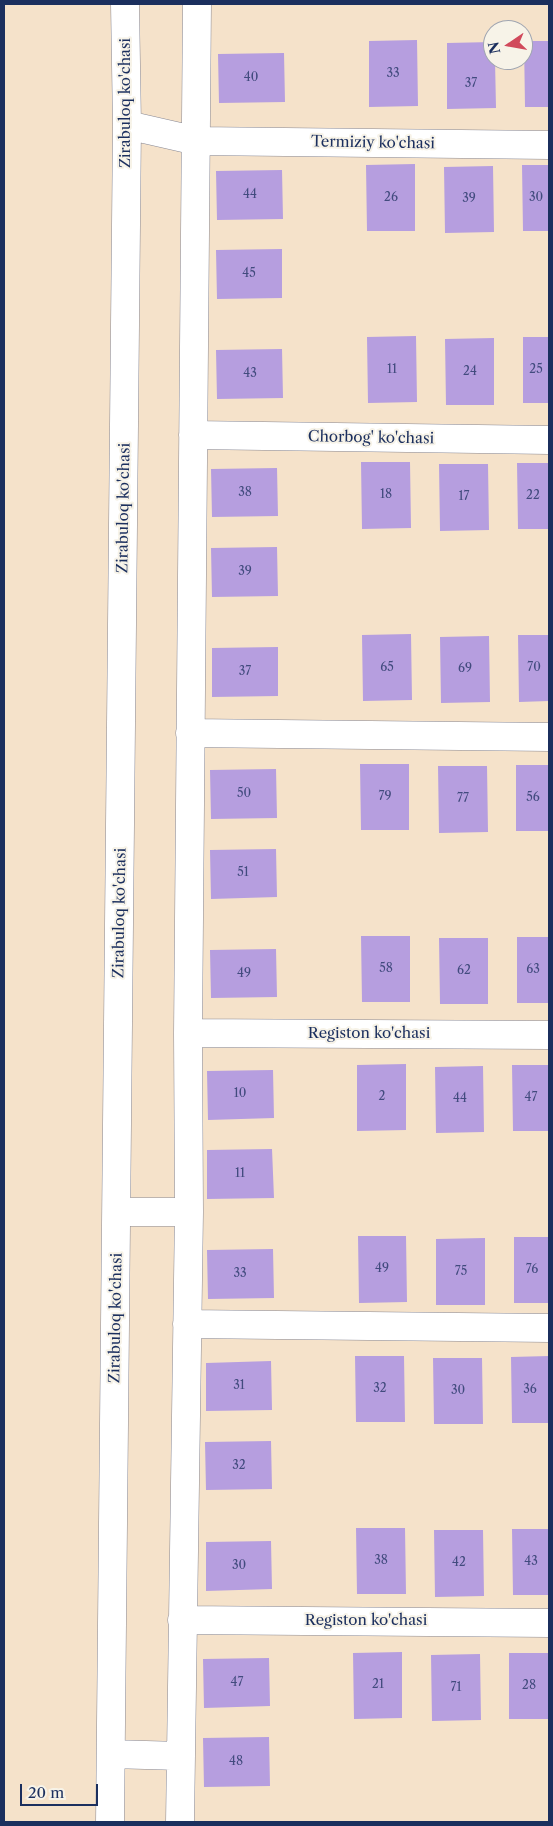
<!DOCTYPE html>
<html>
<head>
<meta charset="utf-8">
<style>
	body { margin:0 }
	#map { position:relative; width:553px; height:1826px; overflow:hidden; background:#f5e2ca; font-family:"Libre Caslon Text",serif }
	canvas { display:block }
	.frame { position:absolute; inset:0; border:5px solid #1b2f5e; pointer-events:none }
	.north { position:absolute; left:483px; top:20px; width:50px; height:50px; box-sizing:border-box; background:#f7f3e8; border:1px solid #9fa5b1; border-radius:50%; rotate:258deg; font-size:14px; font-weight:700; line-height:20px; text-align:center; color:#1b2f5e }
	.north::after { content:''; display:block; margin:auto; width:18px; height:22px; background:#d1495b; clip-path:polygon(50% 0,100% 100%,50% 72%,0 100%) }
	.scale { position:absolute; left:20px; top:1784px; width:78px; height:22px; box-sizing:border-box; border:2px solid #1b2f5e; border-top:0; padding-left:6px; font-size:15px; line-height:18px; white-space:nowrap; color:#1b2f5e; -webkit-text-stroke:4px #f7f3e8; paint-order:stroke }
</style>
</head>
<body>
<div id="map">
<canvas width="553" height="1826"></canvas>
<div class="frame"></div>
<div class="north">N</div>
<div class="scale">20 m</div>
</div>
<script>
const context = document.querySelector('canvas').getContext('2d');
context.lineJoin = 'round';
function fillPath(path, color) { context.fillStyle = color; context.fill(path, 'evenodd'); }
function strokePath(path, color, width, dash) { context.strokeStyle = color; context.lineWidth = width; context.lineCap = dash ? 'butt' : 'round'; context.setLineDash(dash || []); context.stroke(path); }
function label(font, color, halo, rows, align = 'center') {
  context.font = font + ' "Libre Caslon Text",serif'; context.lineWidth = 4; context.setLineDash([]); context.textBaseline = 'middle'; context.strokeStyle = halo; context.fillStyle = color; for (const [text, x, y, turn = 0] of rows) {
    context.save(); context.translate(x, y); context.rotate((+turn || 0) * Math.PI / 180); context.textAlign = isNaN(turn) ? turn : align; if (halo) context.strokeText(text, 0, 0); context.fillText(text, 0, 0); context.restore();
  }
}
fillPath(new Path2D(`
	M417 40 418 106 369 107V41Z
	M524 41H549V107H525Z
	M493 42V60H495L496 108 447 109V43Z
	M284 53 285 102 219 103 218 54Z
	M415 164V231H367L366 165Z
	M522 165H549V231H523Z
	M493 166 494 232 445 233 444 167Z
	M282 170 283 219 217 220 216 171Z
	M282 249V298L217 299 216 250Z
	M416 336 417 402 368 403 367 337Z
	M523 337H549V403H523Z
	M494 338V405H446L445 339Z
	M282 349 283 398 217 399 216 350Z
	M361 462H410L411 528 362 529Z
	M517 463H549V529H518Z
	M439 464H488L489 530 440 531Z
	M277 468 278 516 212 517 211 469Z
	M277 547 278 596 212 597 211 548Z
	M411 634 412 700 363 701 362 635Z
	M518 635H549V701L519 702Z
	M489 636 490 702 441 703 440 637Z
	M278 647V696L212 697V648Z
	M360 764H409V830H361Z
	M516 765H549V831H516Z
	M438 766H487L488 832 439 833Z
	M276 769 277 818 211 819 210 770Z
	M276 849 277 897 211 899 210 850Z
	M361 936H410V1002H362Z
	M517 937H549V1003H517Z
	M439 938H488V1004H440Z
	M276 949 277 997 211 998 210 950Z
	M406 1064V1130L357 1131V1065Z
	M512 1065H549V1131H513Z
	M483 1066 484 1132 436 1133 435 1067Z
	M273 1070 274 1118 208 1120 207 1071Z
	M272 1149 274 1198 207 1199V1150Z
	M358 1236H406L407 1302 359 1303Z
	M514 1237H549V1303H514Z
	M485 1238V1305H436V1239Z
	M273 1249 274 1298 208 1299 207 1250Z
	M355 1356H404L405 1422H356Z
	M549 1356V1423H512L511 1357Z
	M433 1358H482L483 1424H434Z
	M271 1361 272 1410 206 1411V1363Z
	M271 1441 272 1489 206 1490 205 1442Z
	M356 1528H405L406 1594H357Z
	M512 1529H549V1595H513Z
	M434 1530H483L484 1596 435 1597Z
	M271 1541 272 1589 206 1591V1542Z
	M402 1652V1718L354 1719 353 1653Z
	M509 1653H549V1719H509Z
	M480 1654 481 1720 432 1721 431 1655Z
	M269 1658 270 1706 204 1708 203 1659Z
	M269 1737 270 1786 204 1787 203 1738Z`), '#b69edf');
const minor = new Path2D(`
	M127 125 197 141 549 145
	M193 435 549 440
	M190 733 549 737
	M188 1033 549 1035
	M117 1212H189
	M187 1324 549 1328
	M182 1620 549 1623
	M111 1754 180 1756
	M110 1822 127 125 125 4
	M180 1822 189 1212 188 1033 197 4`);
strokePath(minor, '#888894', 29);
strokePath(minor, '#fff', 28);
label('12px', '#424b7e', null, [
	["33",393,74],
	["40",251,78],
	["37",471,84],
	["44",250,195],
	["26",391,198],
	["30",536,198],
	["39",469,199],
	["45",249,274],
	["11",392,370],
	["25",536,370],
	["24",470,372],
	["43",250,374],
	["38",245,493],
	["18",386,495],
	["22",533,496],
	["17",464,497],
	["39",245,572],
	["65",387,668],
	["70",534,668],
	["69",465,669],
	["37",245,672],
	["50",244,794],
	["79",385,797],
	["56",533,798],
	["77",463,799],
	["51",243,873],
	["58",386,969],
	["63",533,970],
	["62",464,971],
	["49",244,974],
	["10",240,1094],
	["2",382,1097],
	["47",531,1098],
	["44",460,1099],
	["11",240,1174],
	["49",382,1269],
	["76",532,1270],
	["75",461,1272],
	["33",240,1274],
	["31",239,1386],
	["32",380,1389],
	["36",530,1390],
	["30",458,1391],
	["32",239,1466],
	["38",381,1561],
	["43",531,1562],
	["42",459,1563],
	["30",239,1566],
	["47",237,1683],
	["21",378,1685],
	["28",529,1686],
	["71",456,1688],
	["48",236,1762]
]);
label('15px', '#1b2f5e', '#f7f3e8', [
	["Zirabuloq ko'chasi",126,103,-90],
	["Termiziy ko'chasi",373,143,1],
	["Chorbog' ko'chasi",371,438,1],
	["Zirabuloq ko'chasi",124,508,-89],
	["Zirabuloq ko'chasi",120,913,-89],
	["Registon ko'chasi",369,1034],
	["Zirabuloq ko'chasi",116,1318,-89],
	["Registon ko'chasi",366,1621]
]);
</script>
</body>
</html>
